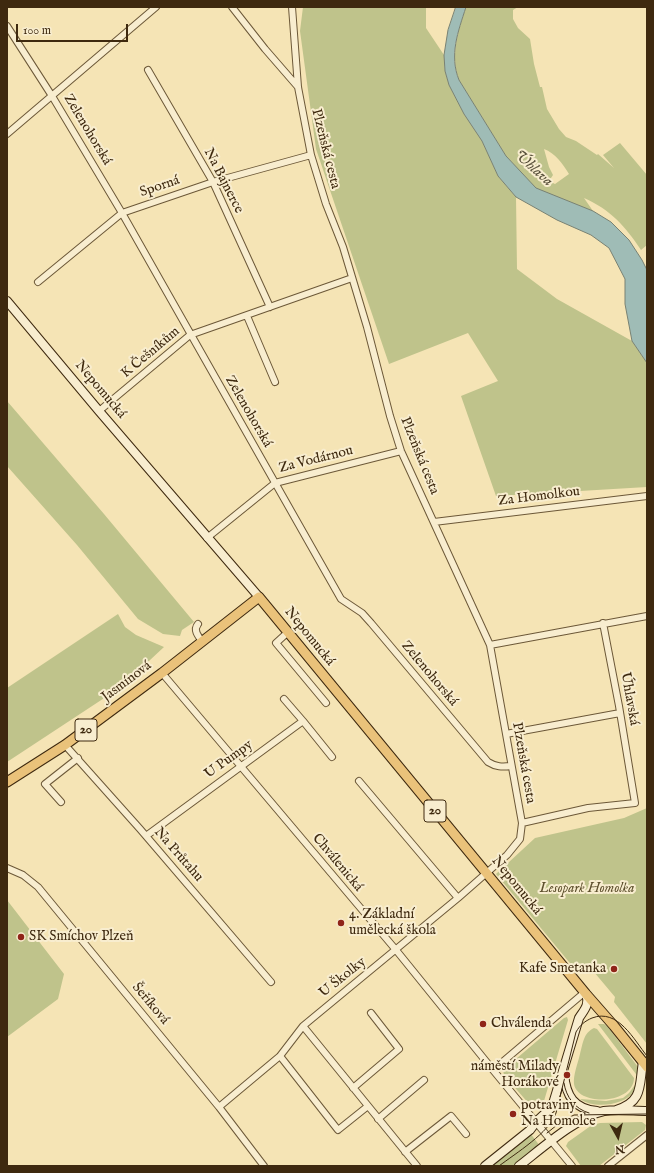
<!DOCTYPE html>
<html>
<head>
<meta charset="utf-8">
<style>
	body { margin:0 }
	#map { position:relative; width:654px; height:1173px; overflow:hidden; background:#f5e4b5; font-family:"IM FELL English",serif }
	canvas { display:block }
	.frame { position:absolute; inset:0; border:8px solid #3e290f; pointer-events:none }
	.north { position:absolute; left:598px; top:1117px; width:40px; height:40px; -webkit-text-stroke:3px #f8edcf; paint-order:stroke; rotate:172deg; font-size:11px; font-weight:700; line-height:16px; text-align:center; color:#3e290f }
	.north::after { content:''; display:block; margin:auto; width:14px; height:18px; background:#3e290f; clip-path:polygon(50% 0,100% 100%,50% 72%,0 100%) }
	.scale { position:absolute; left:16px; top:24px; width:112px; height:18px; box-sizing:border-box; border:2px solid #3e290f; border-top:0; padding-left:5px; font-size:12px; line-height:14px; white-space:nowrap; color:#3e290f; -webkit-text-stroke:3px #f8edcf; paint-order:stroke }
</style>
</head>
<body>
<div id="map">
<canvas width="654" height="1173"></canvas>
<div class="frame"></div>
<div class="north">N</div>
<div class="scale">100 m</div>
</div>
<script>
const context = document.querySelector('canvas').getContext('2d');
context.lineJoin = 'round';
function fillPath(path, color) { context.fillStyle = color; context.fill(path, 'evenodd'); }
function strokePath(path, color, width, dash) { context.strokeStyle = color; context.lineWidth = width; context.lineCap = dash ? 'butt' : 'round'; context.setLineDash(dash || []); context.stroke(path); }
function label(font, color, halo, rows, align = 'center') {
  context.font = font + ' "IM FELL English",serif'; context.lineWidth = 4; context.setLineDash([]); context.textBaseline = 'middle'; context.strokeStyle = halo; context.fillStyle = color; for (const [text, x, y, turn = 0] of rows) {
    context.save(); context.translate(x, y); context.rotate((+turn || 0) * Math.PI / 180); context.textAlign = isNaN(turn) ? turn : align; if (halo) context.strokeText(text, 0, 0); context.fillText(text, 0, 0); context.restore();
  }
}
fillPath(new Path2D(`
	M303 7H426V28L444 55 445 71 449 85 464 114 482 141 498 176 516 197 517 269 557 299 632 341 647 363V487L496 496 461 396 498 381 468 333 389 364 316 149 300 31Z
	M466 7H518L513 10V19L518 28 530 39 534 64 540 87H542L547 109 559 129 566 137 576 141 597 155 598 154 614 168 603 155 620 143 647 175V245L641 250C625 226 611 210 584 198L593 211 536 189 506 156 459 80C450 55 458 32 466 7ZM544 149C555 153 563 164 569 174L555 184 549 181 553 175 549 167Z
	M7 401 104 514 194 622 182 630 180 636 163 634 138 619 77 545 7 466Z
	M118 614 125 627 136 635 164 647 121 687 7 762V688Z
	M647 808V1044L614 1002 615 997 594 972 590 974 587 973 580 964 574 968 496 874 535 838 624 818Z
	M7 900 64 974 58 999 7 1037Z
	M567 1017 568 1020 544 1101 538 1106 530 1105 504 1075 503 1070 564 1018Z
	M598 1024H604L608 1027 638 1067 639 1078Z
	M594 1028 597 1029 634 1078C634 1104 578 1107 574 1084 573 1075 578 1063 580 1054 583 1044 583 1033 594 1028Z
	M637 1082C636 1085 636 1088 634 1091 625 1106 593 1109 580 1099L606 1101 623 1098 629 1093Z
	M642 1122 646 1125 645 1130 599 1166H581L566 1146 568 1142 592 1125 600 1123Z
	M530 1133 540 1146 515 1166H489Z`), '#bfc38b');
const water = new Path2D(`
	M456 7H466C458 32 449 55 459 80L506 156 536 188 593 211 611 222 629 240 642 260 647 270V363L632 341 625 304V279L609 248 591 235 557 220 516 197 498 176 482 141 464 114 449 85 445 71 444 55 448 30Z`);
fillPath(water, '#9fbcb6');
strokePath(water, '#788173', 1);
const street = new Path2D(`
	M232 7 265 49 298 87
	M7 26 52 96 122 213 341 599 362 613 371 623 488 762C496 767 502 767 511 766
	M148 70 213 182 270 307
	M7 134 156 7
	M38 282 122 213 213 182 311 155
	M247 316 275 382
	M99 411 190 335 352 278
	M434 522 647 496
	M207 538 275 483 401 451
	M198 624C193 630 198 636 202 641
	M287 633 276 643 326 703
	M490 645 647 616
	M162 673 396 950 493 1070 572 1166
	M303 721 332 757
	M506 734 620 713
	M65 745 140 829 271 982
	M359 781 458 898
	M61 802 45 784 78 758
	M522 823 588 808 635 803 619 706 603 623
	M146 836 303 721 284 699
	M7 868 23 875 38 887 219 1107 264 1166
	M303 1026 417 1166
	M280 1056 338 1130 368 1106
	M493 1070 585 992
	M353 1088 399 1049 371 1013
	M219 1107 280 1056 303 1026 458 898 507 855 520 839 522 823 490 645 401 451 390 416 367 327 343 247 326 204 311 155 298 87 292 7
	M378 1119 424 1080
	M405 1152 451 1116 466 1134
	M608 1166 647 1135`);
const secondary = new Path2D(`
	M7 301 99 411 259 597
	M564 1074C566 1096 574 1109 597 1111
	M616 1110C644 1102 639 1084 643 1062
	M485 1166 530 1130 536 1122 552 1107 579 1018C584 1010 590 1005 586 994
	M519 1166C541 1149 578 1116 604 1111 617 1109 634 1111 647 1111`);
const primary = new Path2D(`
	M7 782 65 745 162 673 259 597 586 994 614 1026 647 1067`);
strokePath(street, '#6c5838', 8);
strokePath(secondary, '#3e290f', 10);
strokePath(primary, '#3e290f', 11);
strokePath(street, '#f8edcf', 6);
strokePath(secondary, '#f8edcf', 8);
strokePath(primary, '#eac27a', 9);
strokePath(new Path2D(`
	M564 1083C566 1097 575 1109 589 1113
	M547 1133 562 1121 574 1115 647 1114
	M499 1166C516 1153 549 1133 556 1113L576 1032C580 1025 585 1021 592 1018 618 1008 634 1040 647 1056`), '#3e290f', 1);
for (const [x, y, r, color] of [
	[341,923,4,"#8f2418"],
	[21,937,4,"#8f2418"],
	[614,969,4,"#8f2418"],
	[483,1024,4,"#8f2418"],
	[567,1075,4,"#8f2418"],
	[513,1114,4,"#8f2418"]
]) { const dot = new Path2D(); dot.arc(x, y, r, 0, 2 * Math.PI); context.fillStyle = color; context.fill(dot); strokePath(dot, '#f8edcf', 1.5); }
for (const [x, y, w] of [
	[86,730,22],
	[435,811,22]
]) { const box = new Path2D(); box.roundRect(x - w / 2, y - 11, w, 22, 3); context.fillStyle = '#f8edcf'; context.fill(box); strokePath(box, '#3e290f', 1); }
label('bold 13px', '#3e290f', null, [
	["20",86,730],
	["20",435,811]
]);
label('14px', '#3e290f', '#f8edcf', [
	["Zelenohorská",87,130,59],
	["Plzeňská cesta",325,149,76],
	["Na Bajnerce",223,181,63],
	["Sporná",160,187,-19],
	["K Češníkům",151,353,-40],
	["Nepomucká",100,390,50],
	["Zelenohorská",248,412,60],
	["Plzeňská cesta",419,456,68],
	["Za Vodárnou",316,460,-14],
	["Za Homolkou",539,497,-7],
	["Nepomucká",309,637,51],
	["Zelenohorská",429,674,50],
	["Jasmínová",127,682,-37],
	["Úhlavská",629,699,80],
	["U Pumpy",229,760,-36],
	["Plzeňská cesta",523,763,80],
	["Na Průtahu",178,855,49],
	["Chválenická",337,863,50],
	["Nepomucká",516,886,51],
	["U Školky",343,978,-39],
	["Šeříková",150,1004,50]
]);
label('italic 14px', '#5e502e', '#f8edcf', [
	["Lesopark Homolka",587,889]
]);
label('14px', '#3e290f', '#f8edcf', [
	["4. Základní",349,915],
	["umělecká škola",349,931],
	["SK Smíchov Plzeň",29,937],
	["Kafe Smetanka",606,969,"right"],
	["Chválenda",491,1024],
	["náměstí Milady",559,1067,"right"],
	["Horákové",559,1083,"right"],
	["potraviny",521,1106],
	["Na Homolce",521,1122]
], 'left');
label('italic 15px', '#564e39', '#f8edcf', [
	["Úhlava",533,169,42]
]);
</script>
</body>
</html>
